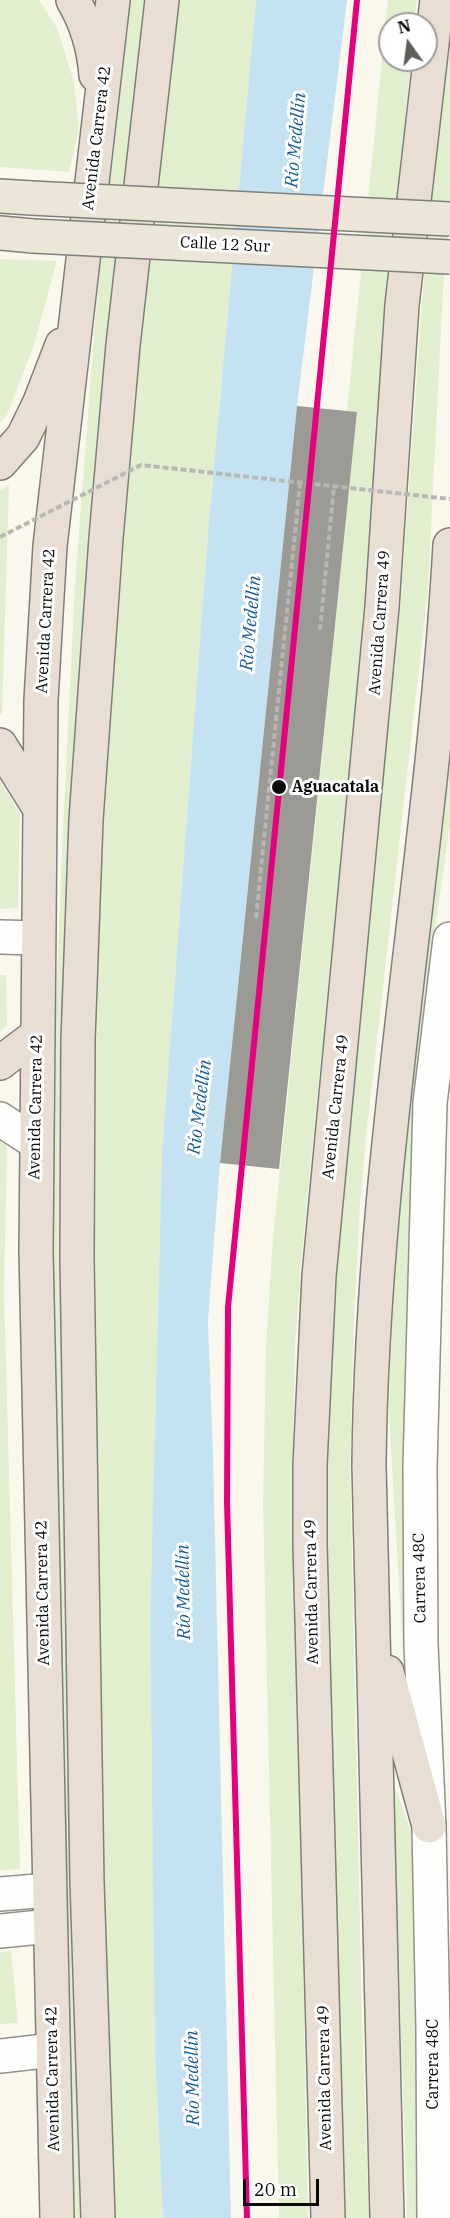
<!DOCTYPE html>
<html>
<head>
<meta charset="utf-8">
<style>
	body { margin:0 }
	#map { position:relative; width:450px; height:2218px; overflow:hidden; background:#faf8ed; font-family:"IBM Plex Serif",serif }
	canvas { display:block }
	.north { position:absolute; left:378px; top:12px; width:60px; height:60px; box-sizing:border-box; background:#fff; border:2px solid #9d9d9d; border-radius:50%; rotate:346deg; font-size:16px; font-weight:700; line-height:24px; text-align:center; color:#0a0a0a }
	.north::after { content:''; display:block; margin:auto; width:21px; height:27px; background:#5e5d59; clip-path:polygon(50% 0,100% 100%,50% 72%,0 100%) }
	.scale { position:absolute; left:243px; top:2179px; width:76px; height:27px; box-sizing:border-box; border:3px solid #0a0a0a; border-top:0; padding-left:8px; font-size:18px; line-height:21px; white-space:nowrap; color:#0a0a0a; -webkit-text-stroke:4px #fff; paint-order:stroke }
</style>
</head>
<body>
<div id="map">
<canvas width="450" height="2218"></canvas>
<div class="north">N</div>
<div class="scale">20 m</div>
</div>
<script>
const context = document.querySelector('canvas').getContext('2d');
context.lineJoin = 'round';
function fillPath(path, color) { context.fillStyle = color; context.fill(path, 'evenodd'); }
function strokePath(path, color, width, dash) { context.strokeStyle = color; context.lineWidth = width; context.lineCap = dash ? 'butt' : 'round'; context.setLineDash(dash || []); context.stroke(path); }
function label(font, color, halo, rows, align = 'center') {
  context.font = font + ' "IBM Plex Serif",serif'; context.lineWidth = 6; context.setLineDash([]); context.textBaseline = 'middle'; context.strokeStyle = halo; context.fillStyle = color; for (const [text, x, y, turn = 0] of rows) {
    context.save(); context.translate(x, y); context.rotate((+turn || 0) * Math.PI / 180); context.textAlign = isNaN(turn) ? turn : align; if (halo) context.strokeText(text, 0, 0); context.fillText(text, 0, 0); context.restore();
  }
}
fillPath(new Path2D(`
	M0 0H39L57 28 74 82 79 128 69 172 0 167Z
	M130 0H150L84 632 83 2218H68L51 1148 62 848 75 584 95 323 108 180Z
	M174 0H256L208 532 162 1152 150 1620 155 2055 163 2218H112L86 1346 110 622Z
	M388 0H417L414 24H390V60H411L388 286 360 658 301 1264 295 1346 293 1447 308 2218H279L263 1504 266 1347 272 1249 357 413 347 411Z
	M450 6V218L443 290 428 589 366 1137 360 1205 354 1321 350 1463 362 2017 369 2218H343L322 1531 330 1316 401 598 423 289Z
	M0 259 57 261 33 348 7 415 0 423Z
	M9 485 2 715 0 713V490Z
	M450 738V824L424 1007 418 1102 404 1435 403 1653 389 1415 392 1274 391 1216Z
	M0 781 20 814 18 908 0 909Z
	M0 975H6L7 1026 0 1031Z
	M0 1132 7 1147 4 1292 20 1869 0 1870Z
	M393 1782 413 1836 423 2218H407Z
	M11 1951 18 2023 0 2024V1952Z`), '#e1efce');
fillPath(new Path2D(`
	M256 0H347L297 406 220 1163 208 1321 213 1453 231 2218H163L155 2055 150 1620 162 1152 208 532Z`), '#c5e2f3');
fillPath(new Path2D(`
	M297 406 357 412 279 1169 220 1163Z`), '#9c9a94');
const minor = new Path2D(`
	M0 937 38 938
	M0 1119 35 1142
	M0 1894 49 1890
	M0 1931 50 1926
	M0 2056 53 2050
	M434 2218 433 2031 429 1826 421 1645 420 1467 430 1103 450 939`);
const major = new Path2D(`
	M0 196 31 198
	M0 233 33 236`);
const highway = new Path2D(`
	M73 0C86 22 94 49 96 75
	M0 463 23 437 40 402 62 345
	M0 745 40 809
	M0 1063 37 1035
	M387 1672 429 1826
	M57 2218 36 1251 41 700 50 546 113 0
	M98 2218 87 1881 77 1258 78 1040 86 820 106 538 123 345 162 0
	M328 2218 310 1545V1465L319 1276 382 607 402 305 437 0
	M387 2218 369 1465C372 1156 433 852 450 545`);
strokePath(minor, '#92918c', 36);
strokePath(major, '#7f7e7a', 36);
strokePath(highway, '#7f7e7a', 36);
strokePath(new Path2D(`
	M320 630 334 486
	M256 918 300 483`), '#b7b7b5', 4, [6, 3]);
strokePath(minor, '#fefefc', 33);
strokePath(major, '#ebe6d7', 33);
strokePath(highway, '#e8ded4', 33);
const majorBridge = new Path2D(`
	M31 198 450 219
	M33 236 450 257`);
strokePath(majorBridge, '#7f7e7a', 36, []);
strokePath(new Path2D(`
	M0 537 141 465 450 499`), '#b7b7b5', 4, [6, 3]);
strokePath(majorBridge, '#ebe6d7', 33);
strokePath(new Path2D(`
	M247 2218 227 1502 228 1307 357 0`), '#e5007d', 6);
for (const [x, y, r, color] of [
	[279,787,8,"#0a0a0a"]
]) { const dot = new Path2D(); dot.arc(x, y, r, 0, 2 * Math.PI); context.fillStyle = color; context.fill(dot); strokePath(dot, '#fff', 2); }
label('16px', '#0a0a0a', '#fff', [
	["Avenida Carrera 42",97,138,-83],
	["Calle 12 Sur",225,245,3],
	["Avenida Carrera 42",46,621,-87],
	["Avenida Carrera 49",380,623,-86],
	["Avenida Carrera 42",36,1107,-89],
	["Avenida Carrera 49",336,1107,-84],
	["Carrera 48C",420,1578,-91],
	["Avenida Carrera 49",312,1592,-91],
	["Avenida Carrera 42",43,1593,-91],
	["Carrera 48C",433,2064,-90],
	["Avenida Carrera 49",325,2078,-91],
	["Avenida Carrera 42",53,2079,-91]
]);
label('bold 16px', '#0a0a0a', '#fff', [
	["Aguacatala",292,787]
], 'left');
label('italic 18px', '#175d99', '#fff', [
	["Río Medellín",296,140,-85],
	["Río Medellín",251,623,-85],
	["Río Medellín",200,1107,-83],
	["Río Medellín",184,1592,-91],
	["Río Medellín",193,2078,-91]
]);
</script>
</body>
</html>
